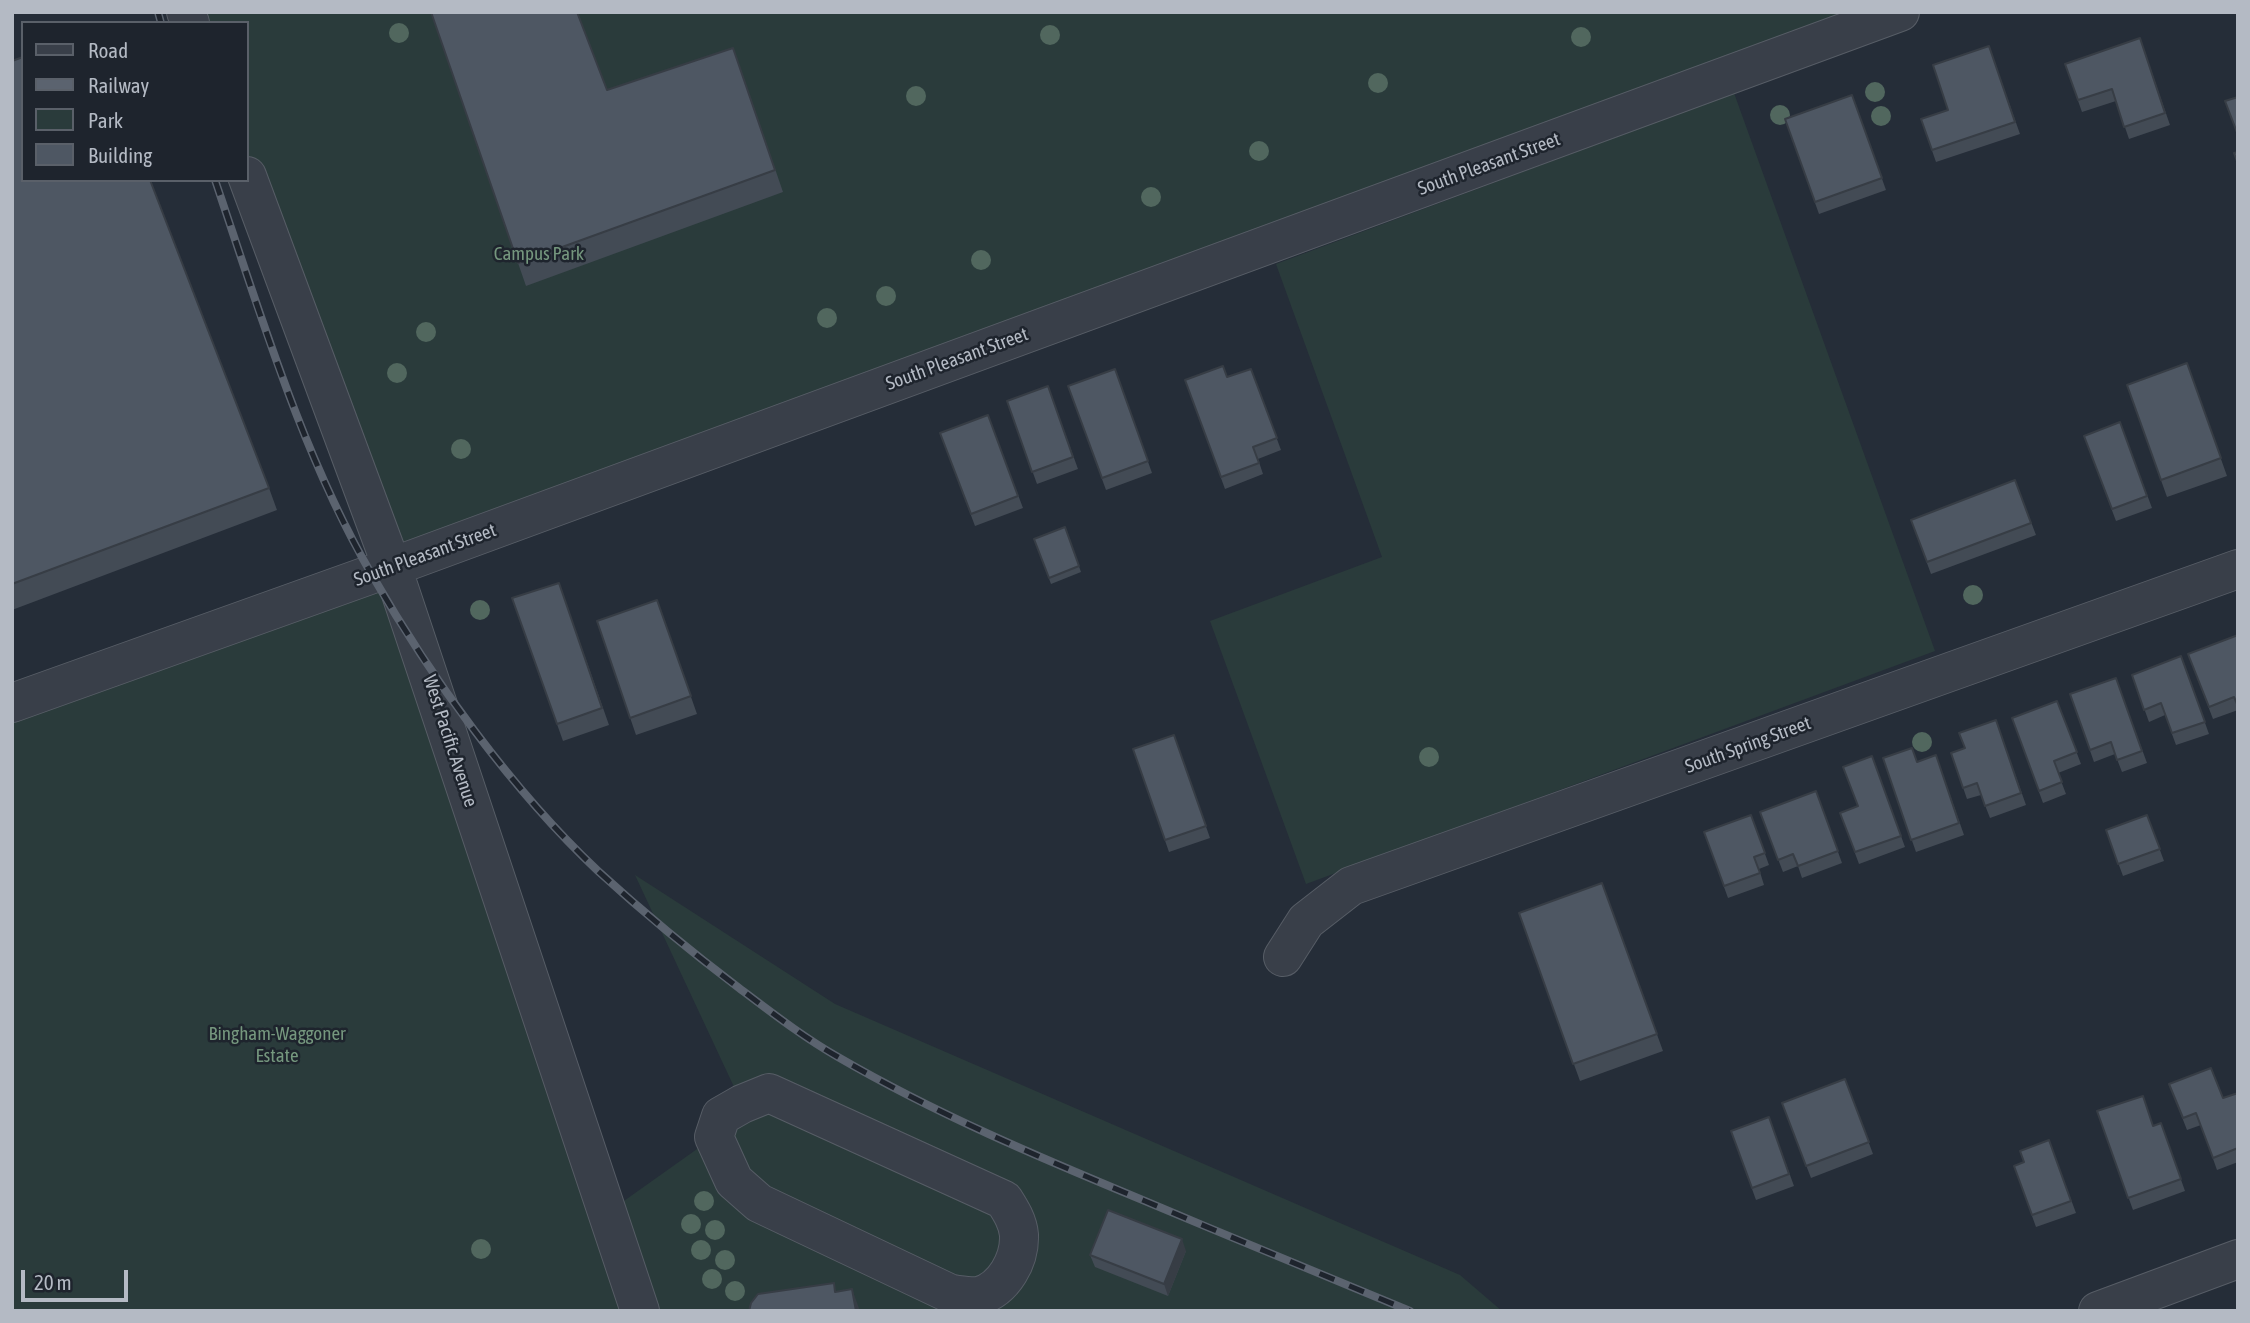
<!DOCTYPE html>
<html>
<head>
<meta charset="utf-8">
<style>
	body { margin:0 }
	#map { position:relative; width:2250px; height:1323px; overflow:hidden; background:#252d38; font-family:"Asap Condensed",sans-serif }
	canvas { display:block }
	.frame { position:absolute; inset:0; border:14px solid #b4bac4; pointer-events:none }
	.legend { position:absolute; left:21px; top:21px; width:228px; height:161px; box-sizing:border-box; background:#1e242d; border:2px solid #5a6069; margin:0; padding:9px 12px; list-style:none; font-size:21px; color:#b4bac4 }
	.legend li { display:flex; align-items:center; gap:14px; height:35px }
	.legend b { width:35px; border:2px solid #5a6069 }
	.scale { position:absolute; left:21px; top:1270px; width:107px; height:32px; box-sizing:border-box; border:4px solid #b4bac4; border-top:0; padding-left:9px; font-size:21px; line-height:24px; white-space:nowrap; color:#b4bac4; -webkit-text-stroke:5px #1e242d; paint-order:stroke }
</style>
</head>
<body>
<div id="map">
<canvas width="2250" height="1323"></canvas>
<div class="frame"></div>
<ul class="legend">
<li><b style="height:9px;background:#393f49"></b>Road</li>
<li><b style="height:9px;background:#5b636f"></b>Railway</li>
<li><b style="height:19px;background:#2a3b3b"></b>Park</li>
<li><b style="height:19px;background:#4e5763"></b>Building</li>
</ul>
<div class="scale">20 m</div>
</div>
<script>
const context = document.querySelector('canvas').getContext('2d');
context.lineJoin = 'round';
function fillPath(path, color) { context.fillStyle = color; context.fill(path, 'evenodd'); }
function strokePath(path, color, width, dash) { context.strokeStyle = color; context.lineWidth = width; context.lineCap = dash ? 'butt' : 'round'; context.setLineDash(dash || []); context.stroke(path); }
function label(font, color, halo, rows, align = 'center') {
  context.font = font + ' "Asap Condensed",sans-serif'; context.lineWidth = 5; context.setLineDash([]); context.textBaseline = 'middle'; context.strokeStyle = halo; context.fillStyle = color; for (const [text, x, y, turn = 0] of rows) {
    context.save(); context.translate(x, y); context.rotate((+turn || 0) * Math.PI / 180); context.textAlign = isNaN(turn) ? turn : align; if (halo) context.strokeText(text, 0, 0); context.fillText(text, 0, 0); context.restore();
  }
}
fillPath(new Path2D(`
	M195 12H1890L393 568 614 1208 714 1137 742 1104 635 875 835 1004 1460 1275 1502 1311H12V703L392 567 247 158V23H199Z
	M1734 93 1935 651 1306 884 1210 621 1382 557 1276 264Z`), '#2a3b3b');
const minor = new Path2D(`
	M186 12 190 23
	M247 176 392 567 640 1311
	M12 703 392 567 1900 12
	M1283 957 1306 921 1351 886 2238 569
	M769 1093 1004 1200C1011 1211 1018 1222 1019 1235 1020 1260 1004 1289 979 1296 971 1297 960 1295 951 1294L759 1203 734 1181 714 1137 721 1116 742 1104Z
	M2098 1311 2238 1259`);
strokePath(minor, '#575d66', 40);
strokePath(minor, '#393f49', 38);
const rail = new Path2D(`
	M158 12 161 23
	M215 180C260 312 302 455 372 575 431 678 512 790 598 871 643 912 690 951 739 988 771 1012 803 1037 838 1057 936 1114 1041 1158 1145 1201 1233 1238 1321 1274 1410 1311`);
strokePath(rail, '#5b636f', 8);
strokePath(rail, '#1e242d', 5, [16]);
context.fillStyle = '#51675e';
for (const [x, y] of [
	[399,33],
	[1050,35],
	[1581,37],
	[1378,83],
	[1875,92],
	[916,96],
	[1780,115],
	[1881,116],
	[1259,151],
	[1151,197],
	[981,260],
	[886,296],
	[827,318],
	[426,332],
	[397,373],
	[461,449],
	[1973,595],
	[480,610],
	[1922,742],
	[1429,757],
	[704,1201],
	[691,1224],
	[715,1230],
	[481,1249],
	[701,1250],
	[725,1260],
	[712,1279],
	[735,1291]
]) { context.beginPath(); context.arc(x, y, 10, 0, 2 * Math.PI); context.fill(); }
fillPath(new Path2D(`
	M2140 38 2170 125 2129 139 2116 101 2082 112 2065 64Z
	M1989 46 2020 134 1936 162 1921 119 1948 110Z
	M12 61 269 488 277 510 12 610Z
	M741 70 783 192 526 286 518 263 607 90Z
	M1852 95 1886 190 1819 214 1785 119Z
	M2187 363 2227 476 2167 497 2127 385Z
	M1115 369 1152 473 1106 490 1068 386Z
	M1251 369 1281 450 1258 459 1263 474 1225 489 1185 380 1227 377Z
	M1048 386 1078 469 1037 484 1007 401Z
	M988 415 1023 508 975 526 940 433Z
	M2120 422 2152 508 2116 521 2084 436Z
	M2015 480 2036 535 1931 574 1911 520Z
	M1065 527 1081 572 1051 584 1034 539Z
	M559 583 609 725 563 741 512 598Z
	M657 600 697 714 636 735 597 621Z
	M2238 635V710L2213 719 2188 654Z
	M2181 656 2209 734 2176 745 2165 715 2149 722 2132 675Z
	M2116 678 2147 763 2122 772 2115 754 2094 762 2070 694Z
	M2057 701 2081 764 2058 773 2066 794 2043 803 2012 718Z
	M1996 720 2026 805 1990 818 1981 795 1967 799 1951 753 1965 748Z
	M1174 735 1210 838 1169 852 1133 749Z
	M1936 755 1964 835 1916 852 1883 758 1917 762Z
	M1872 756 1905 847 1859 864 1840 813 1858 806Z
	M1816 791 1842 863 1802 878 1798 866 1783 872 1760 812Z
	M1751 815 1769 865 1759 869 1764 885 1728 898 1704 832Z
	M2147 815 2164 861 2123 876 2106 830Z
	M1602 883 1663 1051 1580 1081 1519 913Z
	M1845 1079 1873 1154 1811 1178 1782 1103Z
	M2169 1084 2223 1098 2238 1093V1162L2217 1170 2201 1125 2187 1130Z
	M2097 1111 2153 1126 2161 1123 2185 1191 2133 1210Z
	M1769 1117 1794 1186 1756 1200 1731 1131Z
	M2049 1140 2076 1213 2036 1227 2014 1166 2024 1162Z
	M1186 1251 1168 1296 1095 1267 1090 1255Z`), '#434b55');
fillPath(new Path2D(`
	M1182 1239 1186 1251 1168 1296 1164 1284Z
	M852 1289 860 1311H856Z`), '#373d45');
const building = new Path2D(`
	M431 12H577L607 90 733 48 775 170 518 263Z
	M2140 38 2165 113 2124 127 2112 89 2078 100 2065 64Z
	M1989 46 2015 122 1932 150 1921 119 1948 110 1933 65Z
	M23 57V180H150L269 488 12 584V61Z
	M1852 95 1882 178 1815 202 1785 119Z
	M2238 97V135L2225 101Z
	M2238 152V164L2234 153Z
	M2187 363 2221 458 2161 480 2127 385Z
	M1223 366 1227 377 1251 369 1277 438 1253 447 1259 463 1221 477 1185 380Z
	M1115 369 1148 461 1102 478 1068 386Z
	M1048 386 1073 457 1032 472 1007 401Z
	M988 415 1018 496 971 514 940 433Z
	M2120 422 2147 496 2112 509 2084 436Z
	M2015 480 2031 523 1927 562 1911 520Z
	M1065 527 1079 566 1049 578 1034 539Z
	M559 583 602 708 557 724 512 598Z
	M657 600 691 696 630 718 597 621Z
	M2238 635V706L2234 697 2209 707 2188 654Z
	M2181 656 2205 722 2172 733 2161 703 2144 710 2132 675Z
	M2116 678 2142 751 2117 760 2111 742 2090 750 2070 694Z
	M2057 701 2077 752 2054 761 2062 782 2039 791 2012 718Z
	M1996 720 2021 793 1985 806 1977 783 1963 788 1951 753 1965 748 1959 733Z
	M1174 735 1206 826 1165 840 1133 749Z
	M1912 748 1917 762 1936 755 1959 823 1911 840 1883 758Z
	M1872 756 1901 836 1855 852 1840 813 1858 806 1843 767Z
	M1816 791 1838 851 1798 866 1793 854 1778 860 1760 812Z
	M1751 815 1765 853 1754 857 1760 873 1724 886 1704 832Z
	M2147 815 2160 849 2118 864 2106 830Z
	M1602 883 1657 1034 1573 1064 1519 913Z
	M2211 1068 2223 1098 2238 1093V1148L2213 1158 2196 1113 2183 1118 2169 1084Z
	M1845 1079 1869 1142 1806 1166 1782 1103Z
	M2143 1096 2153 1126 2161 1123 2181 1179 2128 1198 2097 1111Z
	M1769 1117 1789 1174 1752 1188 1731 1131Z
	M2049 1140 2071 1201 2032 1215 2014 1166 2024 1162 2020 1151Z
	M1108 1210 1182 1239 1164 1284 1090 1255Z
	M834 1283 835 1292 852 1289 856 1311H749L751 1303 758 1294Z`);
fillPath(building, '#4e5763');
strokePath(building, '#373d45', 2);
label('19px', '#b4bac4', '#1e242d', [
	["South Pleasant Street",1489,164,-20],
	["South Pleasant Street",957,359,-20],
	["South Pleasant Street",425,555,-20],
	["West Pacific Avenue",450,741,72],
	["South Spring Street",1748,745,-20]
]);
label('19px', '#75977e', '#1e242d', [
	["Campus Park",539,254],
	["Bingham-Waggoner",277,1034],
	["Estate",277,1056]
]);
</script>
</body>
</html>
